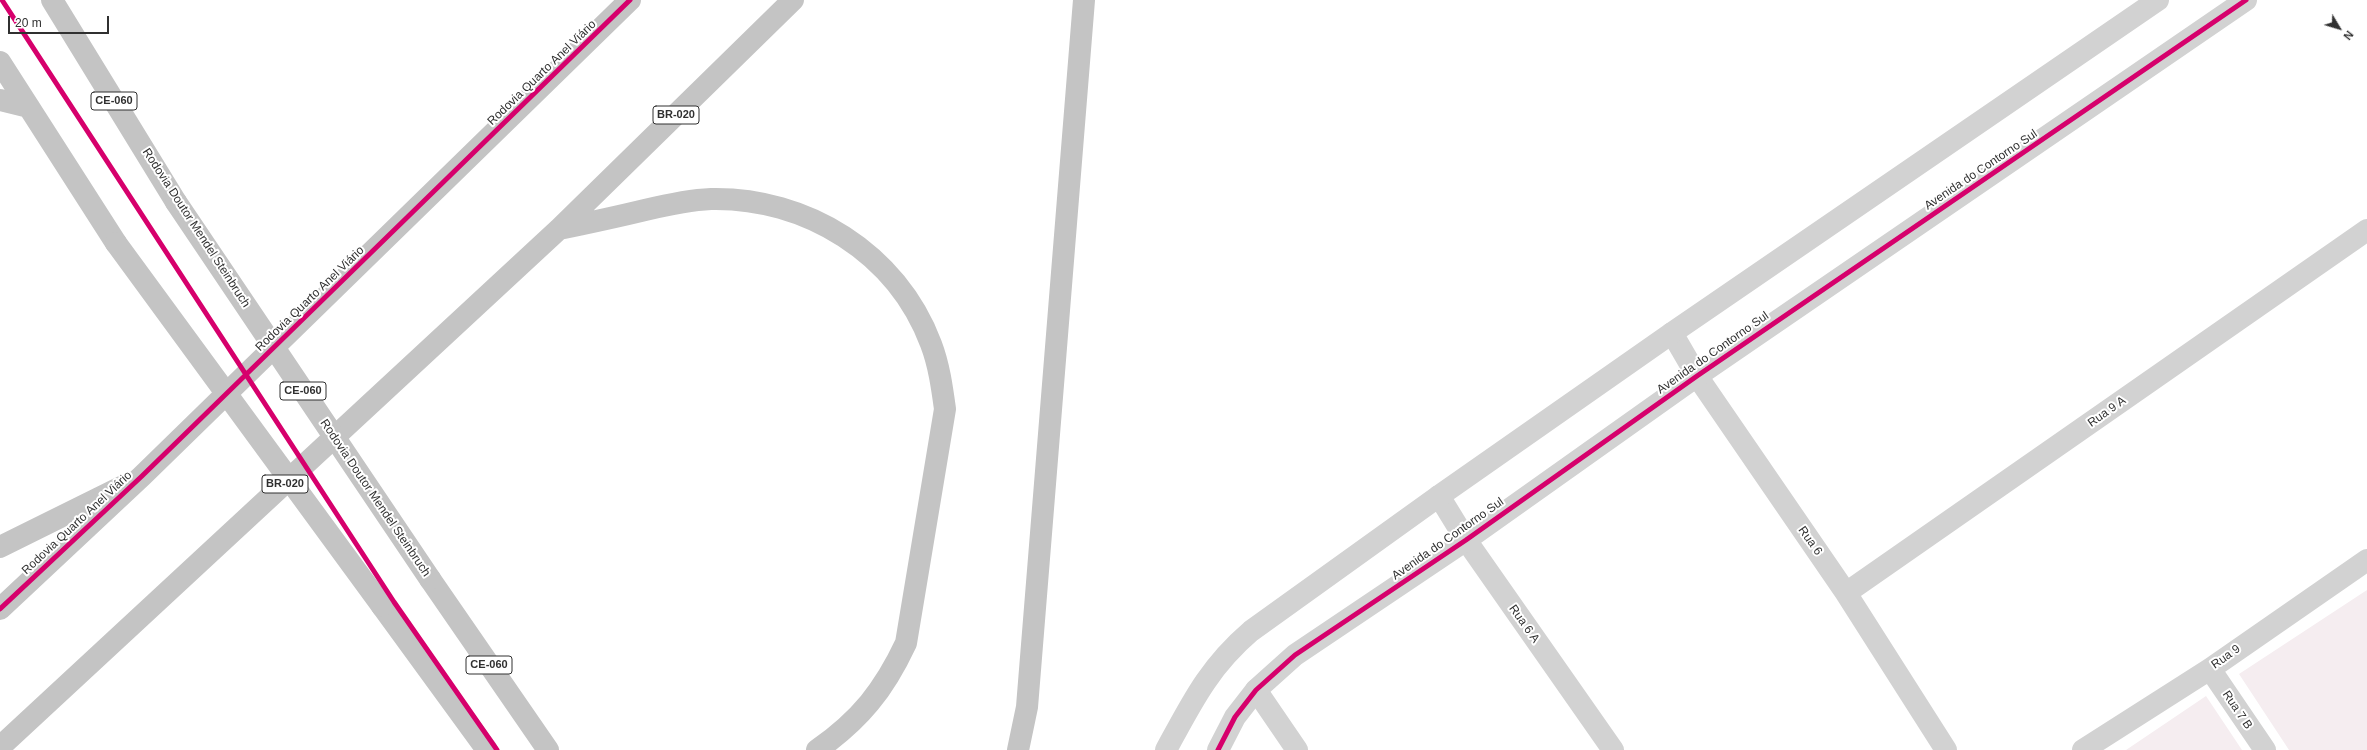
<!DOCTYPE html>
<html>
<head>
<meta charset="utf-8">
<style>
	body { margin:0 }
	#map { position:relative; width:2367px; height:750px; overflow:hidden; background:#fff; font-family:Helvetica,sans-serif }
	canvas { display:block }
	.north { position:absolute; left:2319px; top:8px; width:40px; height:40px; -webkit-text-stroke:3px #fff; paint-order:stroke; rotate:128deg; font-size:11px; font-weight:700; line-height:16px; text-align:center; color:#303030 }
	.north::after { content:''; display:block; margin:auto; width:14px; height:18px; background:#303030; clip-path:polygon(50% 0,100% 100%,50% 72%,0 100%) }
	.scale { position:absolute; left:8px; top:16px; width:101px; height:18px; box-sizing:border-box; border:2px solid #303030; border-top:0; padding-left:5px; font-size:12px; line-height:14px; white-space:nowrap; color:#303030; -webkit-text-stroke:3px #fff; paint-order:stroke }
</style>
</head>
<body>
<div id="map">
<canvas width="2367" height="750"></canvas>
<div class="north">N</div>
<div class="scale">20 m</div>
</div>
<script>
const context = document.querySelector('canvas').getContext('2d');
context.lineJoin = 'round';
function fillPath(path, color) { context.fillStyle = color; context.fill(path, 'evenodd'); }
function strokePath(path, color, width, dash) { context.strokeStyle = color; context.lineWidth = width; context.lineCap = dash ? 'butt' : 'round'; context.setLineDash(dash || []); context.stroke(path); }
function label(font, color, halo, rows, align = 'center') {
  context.font = font + ' Helvetica,sans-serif'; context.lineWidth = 4; context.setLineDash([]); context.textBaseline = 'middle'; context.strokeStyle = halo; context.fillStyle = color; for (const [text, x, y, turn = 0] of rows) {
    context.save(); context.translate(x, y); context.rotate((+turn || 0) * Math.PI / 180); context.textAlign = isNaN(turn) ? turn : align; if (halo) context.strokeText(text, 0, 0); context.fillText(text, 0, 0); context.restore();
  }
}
fillPath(new Path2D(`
	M2367 590V750H2289L2239 674Z
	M2206 696 2242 750H2126Z`), '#f5edf0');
strokePath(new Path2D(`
	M1672 333 1697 376 1846 593 1946 750
	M1439 496 1466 540 1613 750
	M1846 593 2367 230
	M2210 669 2265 750
	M1256 690 1297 750
	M2083 750 2210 669 2367 560`), '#d2d2d2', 22);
strokePath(new Path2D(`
	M1166 750C1192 702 1209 667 1251 631L1439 496 1672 333 2158 0
	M1218 750 1235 717 1256 690 1295 655 1466 540 1697 376 2246 0`), '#d2d2d2', 22);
strokePath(new Path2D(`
	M52 0 176 202
	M0 62 116 243
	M0 100 29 107
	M559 229C588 223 616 217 645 210 666 205 688 200 711 199 806 197 897 253 931 344 939 365 942 387 945 409L906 643C884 690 860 720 817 750
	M0 547 121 487
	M430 579 548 750
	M382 606 487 750
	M0 609 142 476 630 0
	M0 747 559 229 793 0
	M1018 750 1027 707 1084 0`), '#c4c4c4', 22);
strokePath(new Path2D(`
	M176 202 430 579
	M116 243 382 606`), '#c4c4c4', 22);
strokePath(new Path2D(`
	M2 0 394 602 497 750
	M0 609 142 476 630 0
	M1218 750 1235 717 1256 690 1295 655 1466 540 1697 376 2246 0`), '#d6006c', 5);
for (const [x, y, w] of [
	[114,101,46],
	[676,115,46],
	[303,391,46],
	[285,484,46],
	[489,665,46]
]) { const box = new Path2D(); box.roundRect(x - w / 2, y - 9, w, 18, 3); context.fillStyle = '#fff'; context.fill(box); strokePath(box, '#303030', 1); }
label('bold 11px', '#303030', null, [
	["CE-060",114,101],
	["BR-020",676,115],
	["CE-060",303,391],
	["BR-020",285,484],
	["CE-060",489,665]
]);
label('12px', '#303030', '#fff', [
	["Rodovia Quarto Anel Viário",542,73,-44],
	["Avenida do Contorno Sul",1981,170,-34],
	["Rodovia Doutor Mendel Steinbruch",196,228,57],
	["Rodovia Quarto Anel Viário",310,299,-44],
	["Avenida do Contorno Sul",1713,353,-35],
	["Rua 9 A",2107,412,-35],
	["Rodovia Doutor Mendel Steinbruch",375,498,56],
	["Rodovia Quarto Anel Viário",77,523,-43],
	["Avenida do Contorno Sul",1448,539,-35],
	["Rua 6",1810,541,55],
	["Rua 6 A",1524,624,55],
	["Rua 9",2226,657,-35],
	["Rua 7 B",2237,710,56]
]);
</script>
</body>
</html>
